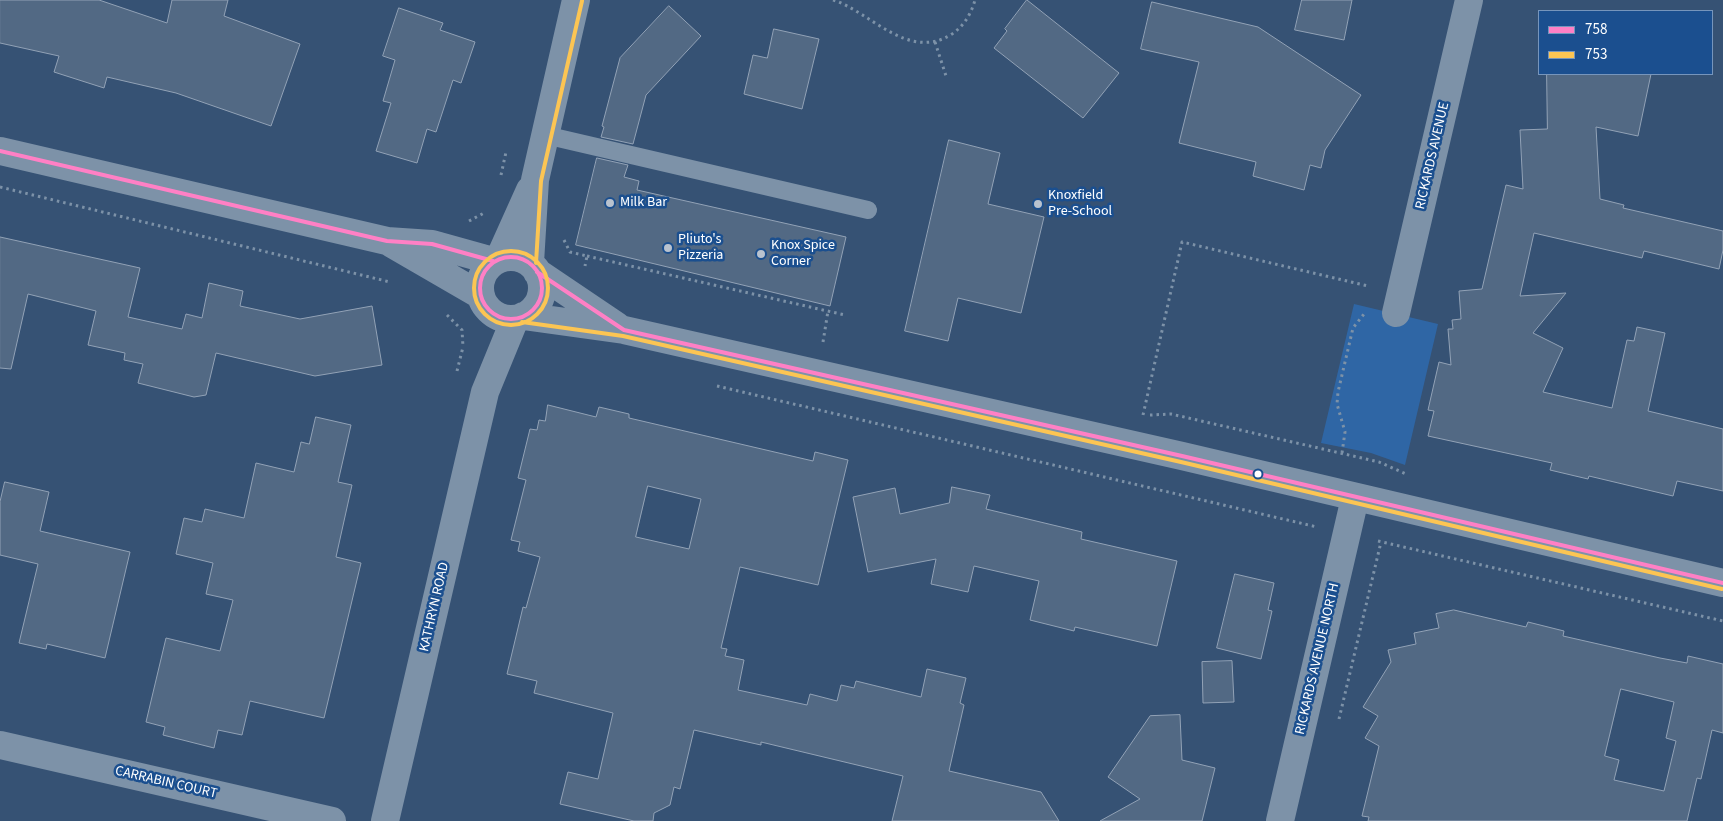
<!DOCTYPE html>
<html>
<head>
<meta charset="utf-8">
<style>
	body { margin:0 }
	#map { position:relative; width:1723px; height:821px; overflow:hidden; background:#365274; font-family:"Source Sans 3",sans-serif }
	canvas { display:block }
	.legend { position:absolute; left:1538px; top:10px; width:175px; height:65px; box-sizing:border-box; background:#1b4f8f; border:1px solid #7695bc; margin:0; padding:6px 9px; list-style:none; font-size:15px; color:#fff }
	.legend li { display:flex; align-items:center; gap:10px; height:25px }
	.legend b { width:25px; border:1px solid #7695bc }
</style>
</head>
<body>
<div id="map">
<canvas width="1723" height="821"></canvas>
<ul class="legend">
<li><b style="height:6px;background:#ff80c5"></b>758</li>
<li><b style="height:6px;background:#fcc553"></b>753</li>
</ul>
</div>
<script>
const context = document.querySelector('canvas').getContext('2d');
context.lineJoin = 'round';
function fillPath(path, color) { context.fillStyle = color; context.fill(path, 'evenodd'); }
function strokePath(path, color, width, dash) { context.strokeStyle = color; context.lineWidth = width; context.lineCap = dash ? 'butt' : 'round'; context.setLineDash(dash || []); context.stroke(path); }
function label(font, color, halo, rows, align = 'center') {
  context.font = font + ' "Source Sans 3",sans-serif'; context.lineWidth = 5; context.setLineDash([]); context.textBaseline = 'middle'; context.strokeStyle = halo; context.fillStyle = color; for (const [text, x, y, turn = 0] of rows) {
    context.save(); context.translate(x, y); context.rotate((+turn || 0) * Math.PI / 180); context.textAlign = isNaN(turn) ? turn : align; if (halo) context.strokeText(text, 0, 0); context.fillText(text, 0, 0); context.restore();
  }
}
fillPath(new Path2D(`
	M1354 304 1438 324 1405 465 1371 453 1321 443Z`), '#2f66a5');
const building = new Path2D(`
	M0 0H99L167 23 172 0H228L224 16 300 44 271 126 176 93 107 77 104 88 54 72 59 56 0 43Z
	M1027 0 1119 73 1083 118 994 48 1007 31 1005 29Z
	M1302 0H1352L1344 40 1295 30Z
	M1152 2 1258 27 1361 95 1325 150 1321 168 1310 165 1304 190 1253 176 1256 162 1179 143 1199 62 1141 49Z
	M669 6 701 36 646 95 633 144 601 137 604 127 602 126 620 58Z
	M399 8 443 23 440 30 475 42 461 83 453 80 436 132 427 129 417 163 376 151 391 103 383 101 395 60 383 56Z
	M774 29 819 39 802 109 744 94 753 55 767 58Z
	M1547 74H1651L1638 136 1596 127 1600 199 1624 205 1623 208 1723 231V250L1719 269 1644 251 1642 258 1534 233 1520 296 1566 293 1533 333 1563 348 1543 392 1612 408 1627 340 1634 341 1637 327 1665 333 1648 411 1723 429V491L1677 481 1673 496 1589 476 1588 479 1550 470 1552 463 1428 436 1434 411 1428 410 1439 362 1451 365 1448 329H1453L1452 320 1461 319 1459 291 1482 289 1506 185 1523 189 1520 130 1547 129Z
	M949 140 1000 153 988 204 1044 217 1021 313 958 298 948 341 905 331Z
	M597 158 628 165 624 177 639 181 637 190 846 237 830 306 576 245Z
	M0 237 140 268 128 317 182 329 186 314 202 318 209 283 243 291 240 306 300 319 372 306 382 365 315 376 216 353 206 395 194 397 138 383 143 364 124 360 125 353 88 345 96 311 28 294 11 369 0 368Z
	M548 405 596 417 599 407 629 414V418L813 461 815 452 848 460 818 585 740 567 721 648 727 649 725 656 744 660 738 690 807 705 810 694 837 701 841 685 854 688 856 681 921 697 927 669 966 678 960 703 964 705 949 771 1041 792 1059 821H892L903 776 761 742V745L694 730 680 789 674 787 670 805 654 813 653 821H634L560 804 568 772 598 779 613 713 534 693 537 681 507 674 523 607 526 608 540 557 518 551 520 542 511 540 526 480 518 478 530 429 537 430 539 420 545 421ZM648 486 701 499 689 549 636 537Z
	M316 417 351 425 338 482 352 485 336 557 361 563 324 718 250 701 242 735 218 730 214 748 163 735 165 727 146 722 166 638 220 651 233 600 206 594 213 563 176 554 184 518 202 522 205 509 244 518 256 463 294 472 301 442 309 444Z
	M5 482 49 492 40 531 130 552 105 658 47 644 46 649 19 643 38 564 0 555V502Z
	M952 487 990 495 986 509 1082 532 1081 539 1177 561 1157 646 1075 627 1074 631 1030 620 1039 581 974 566 968 592 931 584 936 559 868 572 853 497 895 488 900 514 949 503Z
	M1235 574 1274 583 1268 610 1272 611 1261 659 1217 648Z
	M1454 610 1526 627 1528 622 1564 631 1563 636 1660 658 1687 663 1688 656 1723 664V733L1712 730 1701 779 1697 778 1687 821H1368L1369 817 1362 816 1379 746 1365 738 1378 716 1363 707 1391 662 1388 650 1416 644 1414 633 1439 628 1436 614ZM1621 689 1674 702 1666 738 1676 741 1664 791 1614 780 1619 760 1605 756Z
	M1232 661 1234 702 1203 703 1202 662Z
	M1180 715 1182 760 1215 768 1202 821H1100L1140 799 1108 777 1150 716Z`);
fillPath(building, '#526984');
strokePath(building, '#92a2b6', 1);
strokePath(new Path2D(`
	M833 0C871 12 908 62 952 34 964 26 971 14 975 0
	M935 42 947 79
	M501 175 506 152
	M0 187 390 282
	M469 221 484 213
	M564 240 570 252 587 256 585 266
	M587 256 845 315
	M447 315 462 330 463 347
	M823 342 828 311
	M457 371 463 347
	M717 386 1317 527
	M1143 415 1182 242 1368 286
	M1150 415 1171 414 1379 462 1406 474
	M1342 453 1345 432 1337 404 1338 392 1353 328 1364 314
	M1378 541 1723 621
	M1339 719 1381 542`), '#7d92a8', 3, [2.5, 4]);
strokePath(new Path2D(`
	M545 135 868 210`), '#7d92a8', 18);
strokePath(new Path2D(`
	M0 151 387 241 432 244 493 261
	M392 244 480 295
	M480 288a31 31 0 1 1 62 0a31 31 0 1 1-62 0Z
	M499 259 530 190
	M530 263 535 180 576 0
	M537 272 617 326
	M1396 313 1469 0
	M523 316 624 330 1182 456 1723 583
	M0 745 332 821
	M385 821 485 392 515 319
	M1280 821 1355 498`), '#7d92a8', 28);
strokePath(new Path2D(`
	M0 151 387 241 432 244 493 261
	M480 288a31 31 0 1 1 62 0a31 31 0 1 1-62 0Z
	M537 272 624 330 1182 456 1723 583`), '#ff80c5', 4);
strokePath(new Path2D(`
	M474 288a37 37 0 1 1 74 0a37 37 0 1 1-74 0Z
	M536 263 541 181 582 1
	M522 322 623 336 1181 462 1722 589`), '#fcc553', 4);
for (const [x, y, r, color] of [
	[610,203,5,"#b9c2ce"],
	[1038,204,5,"#b9c2ce"],
	[668,248,5,"#b9c2ce"],
	[761,254,5,"#b9c2ce"],
	[1258,474,4.5,"#fff"]
]) { const dot = new Path2D(); dot.arc(x, y, r, 0, 2 * Math.PI); context.fillStyle = color; context.fill(dot); strokePath(dot, '#1b4f8f', 2); }
label('14px', '#fff', '#1b4f8f', [
	["RICKARDS AVENUE",1433,156,-77],
	["KATHRYN ROAD",435,607,-77],
	["RICKARDS AVENUE NORTH",1318,659,-77],
	["CARRABIN COURT",166,783,13]
]);
label('14px', '#fff', '#1b4f8f', [
	["Knoxfield",1048,196],
	["Pre-School",1048,212],
	["Milk Bar",620,203],
	["Pliuto's",678,240],
	["Pizzeria",678,256],
	["Knox Spice",771,246],
	["Corner",771,262]
], 'left');
</script>
</body>
</html>
